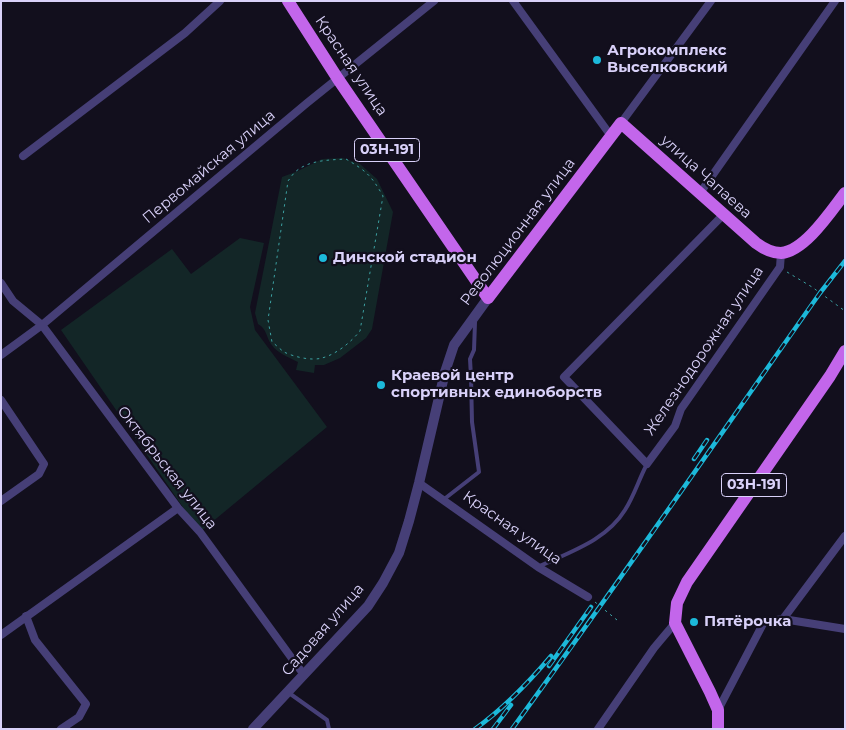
<!DOCTYPE html>
<html>
<head>
<meta charset="utf-8">
<style>
	body { margin:0 }
	#map { position:relative; width:846px; height:730px; overflow:hidden; background:#120f1d; font-family:Montserrat,sans-serif }
	canvas { display:block }
	.frame { position:absolute; inset:0; border:2px solid #d9d1f9; pointer-events:none }
</style>
</head>
<body>
<div id="map">
<canvas width="846" height="730"></canvas>
<div class="frame"></div>
</div>
<script>
const context = document.querySelector('canvas').getContext('2d');
context.lineJoin = 'round';
function fillPath(path, color) { context.fillStyle = color; context.fill(path, 'evenodd'); }
function strokePath(path, color, width, dash) { context.strokeStyle = color; context.lineWidth = width; context.lineCap = dash ? 'butt' : 'round'; context.setLineDash(dash || []); context.stroke(path); }
function label(font, color, halo, rows, align = 'center') {
  context.font = font + ' Montserrat,sans-serif'; context.lineWidth = 4.5; context.setLineDash([]); context.textBaseline = 'middle'; context.strokeStyle = halo; context.fillStyle = color; for (const [text, x, y, turn = 0] of rows) {
    context.save(); context.translate(x, y); context.rotate((+turn || 0) * Math.PI / 180); context.textAlign = isNaN(turn) ? turn : align; if (halo) context.strokeText(text, 0, 0); context.fillText(text, 0, 0); context.restore();
  }
}
fillPath(new Path2D(`
	M343 158 360 164 377 179 393 212 372 329 366 338 340 358 324 365H315L314 373 296 370 298 362C288 357 277 353 271 344 266 337 267 329 258 324L255 313 282 177 298 171 322 159Z
	M240 238 264 243 250 307 255 330 327 427 200 532 61 330 172 249 191 274Z`), '#132627');
strokePath(new Path2D(`
	M346 159C366 171 371 175 383 196L360 331C351 342 337 354 322 358 312 361 294 357 284 352 280 349 276 345 272 342L268 320 288 181C291 177 294 172 299 169 312 160 330 160 346 159Z
	M787 272 812 287 845 311
	M595 602 617 620`), '#3ca1a2', 1, [2.5, 4]);
strokePath(new Path2D(`
	M443 500 479 472 472 422 471 377 470 359 474 350 475 322
	M538 567C569 552 606 541 625 510 634 496 639 479 647 464
	M289 693 327 720 329 729`), '#463f77', 4);
strokePath(new Path2D(`
	M513 1 611 136
	M621 123 711 1
	M23 156 185 33 220 1
	M700 193 835 1
	M724 214 564 377 647 464 675 426 681 409 780 267 781 253
	M1 283 13 301 42 325 178 508 200 532 304 675
	M1 355 42 325 307 103 434 1
	M1 400 44 464 39 474 1 501
	M419 483 538 567 588 597
	M26 616 35 640 86 704 79 717 61 729
	M783 619 845 629
	M1 635 178 508
	M718 710 764 622 783 619 845 536
	M598 729 654 648 675 623`), '#463f77', 8);
strokePath(new Path2D(`
	M253 729 368 606 383 583 399 553 409 521 419 483 445 372 454 345 488 298`), '#463f77', 10);
strokePath(new Path2D(`
	M288 1 338 79 488 298 621 123 756 243C764 249 772 253 781 253 805 251 831 211 845 193
	M718 729V710L710 692 675 623 677 603 687 582 830 376 845 351`), '#c366eb', 12);
const rail = new Path2D(`
	M694 459 707 440
	M549 666 591 607
	M475 729C503 709 529 682 551 656
	M493 729 511 705
	M512 729C617 585 718 438 820 293L845 261`);
strokePath(rail, '#1cb9da', 4.5);
strokePath(rail, '#120f1d', 2.5, [8]);
for (const [x, y, r, color] of [
	[597,60,5,"#1cb9da"],
	[323,258,5,"#1cb9da"],
	[381,385,5,"#1cb9da"],
	[694,622,5,"#1cb9da"]
]) { const dot = new Path2D(); dot.arc(x, y, r, 0, 2 * Math.PI); context.fillStyle = color; context.fill(dot); strokePath(dot, '#120f1d', 2); }
for (const [x, y, w] of [
	[387,150,65],
	[754,485,65]
]) { const box = new Path2D(); box.roundRect(x - w / 2, y - 11.5, w, 23, 4); context.fillStyle = '#120f1d'; context.fill(box); strokePath(box, '#d9d1f9', 1); }
label('bold 14px', '#d9d1f9', null, [
	["03Н-191",387,150],
	["03Н-191",754,485]
]);
label('bold 15px', '#d9d1f9', '#120f1d', [
	["Агрокомплекс",607,51],
	["Выселковский",607,68],
	["Динской стадион",333,258],
	["Краевой центр",391,376],
	["спортивных единоборств",391,393],
	["Пятёрочка",704,622]
], 'left');
label('15px', '#d9d1f9', '#120f1d', [
	["Красная улица",351,66,56],
	["Первомайская улица",209,167,-40],
	["улица Чапаева",706,177,42],
	["Революционная улица",518,232,-53],
	["Железнодорожная улица",704,351,-56],
	["Октябрьская улица",167,468,52],
	["Красная улица",512,528,35],
	["Садовая улица",323,630,-49]
]);
</script>
</body>
</html>
